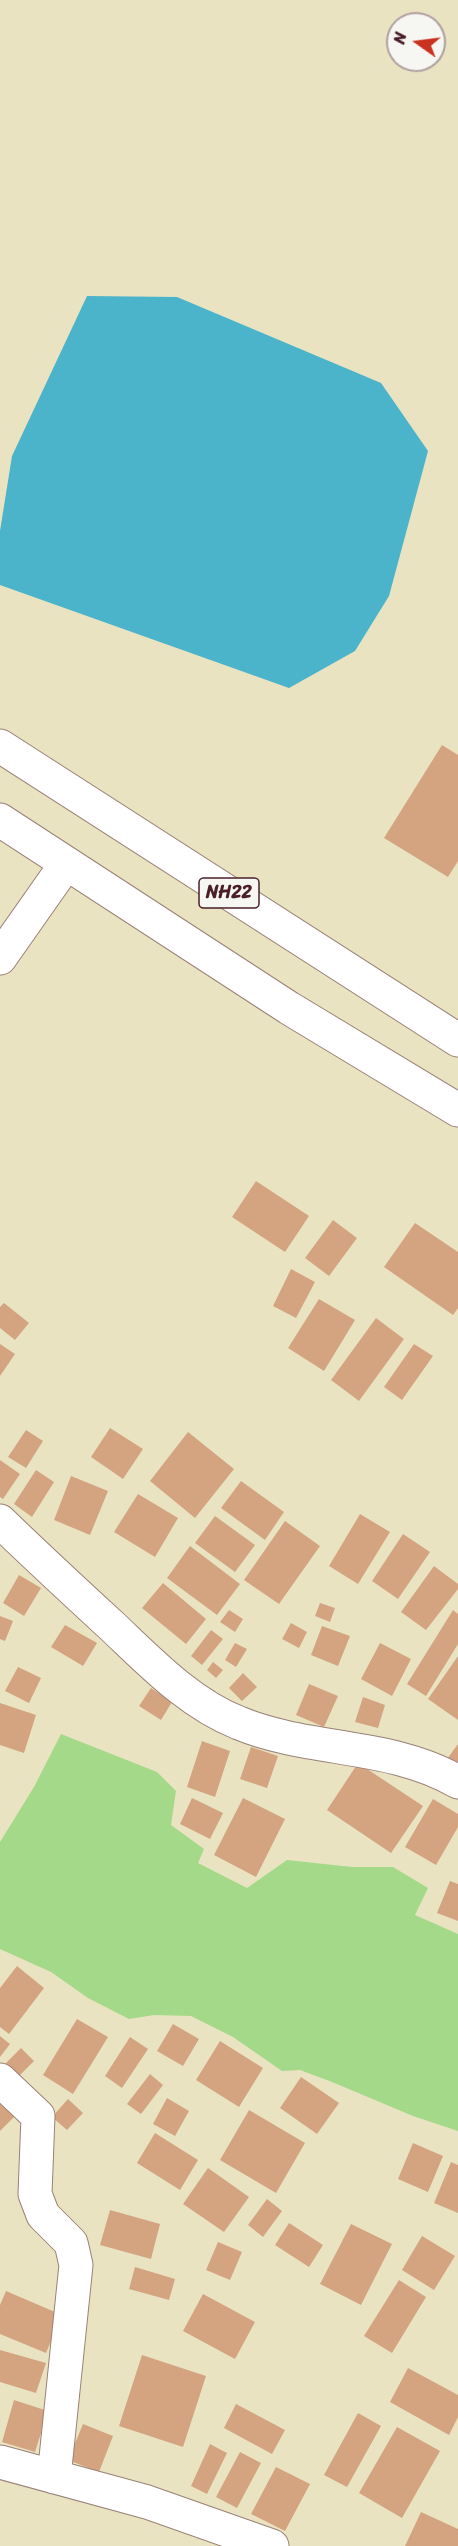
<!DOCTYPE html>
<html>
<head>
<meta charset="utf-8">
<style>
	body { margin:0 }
	#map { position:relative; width:458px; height:2546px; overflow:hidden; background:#e9e3c2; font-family:Sriracha,sans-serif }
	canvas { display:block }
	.north { position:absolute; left:386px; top:12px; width:60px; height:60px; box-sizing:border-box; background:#f6f6f2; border:2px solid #b1a0a2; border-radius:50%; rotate:284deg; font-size:16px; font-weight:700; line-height:24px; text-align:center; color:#4a1f2b }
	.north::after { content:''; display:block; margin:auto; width:21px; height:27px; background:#c8321e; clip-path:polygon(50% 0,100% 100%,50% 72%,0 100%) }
</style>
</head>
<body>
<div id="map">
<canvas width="458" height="2546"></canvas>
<div class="north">N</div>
</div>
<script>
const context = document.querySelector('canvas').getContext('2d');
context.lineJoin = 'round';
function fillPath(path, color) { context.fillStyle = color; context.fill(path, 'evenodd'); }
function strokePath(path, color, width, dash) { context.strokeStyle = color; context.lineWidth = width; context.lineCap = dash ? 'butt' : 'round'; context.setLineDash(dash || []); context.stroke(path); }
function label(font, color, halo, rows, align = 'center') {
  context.font = font + ' Sriracha,sans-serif'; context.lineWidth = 4.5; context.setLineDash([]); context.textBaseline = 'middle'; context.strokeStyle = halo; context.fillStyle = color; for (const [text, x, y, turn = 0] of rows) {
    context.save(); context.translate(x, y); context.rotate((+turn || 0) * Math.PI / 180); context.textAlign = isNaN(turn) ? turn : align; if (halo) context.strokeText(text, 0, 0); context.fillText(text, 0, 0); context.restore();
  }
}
fillPath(new Path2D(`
	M61 1734 157 1772 176 1791 171 1825 204 1849 198 1863 247 1888 287 1860 352 1867H393L428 1888 415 1915 458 1934V2131L413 2116 332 2082 300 2070 282 2071 233 2037 191 2016 154 2015 129 2019 88 1998 51 1972 0 1949V1842L34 1787Z`), '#a4d989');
fillPath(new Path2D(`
	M87 296 177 297 381 383 428 451 389 596 355 651 289 688 0 585V531L12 456Z`), '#4bb3ca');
fillPath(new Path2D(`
	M442 745 458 755V861L448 877 384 838Z
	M256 1181 309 1216 285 1252 232 1217Z
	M333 1220 357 1238 329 1276 305 1258Z
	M415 1223 458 1252V1308L453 1315 384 1267Z
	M291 1269 315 1282 296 1318 273 1306Z
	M319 1299 355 1320 324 1371 288 1348Z
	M4 1303 29 1323 15 1340 0 1328V1307Z
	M376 1318 404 1339 359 1401 331 1380Z
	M0 1344 15 1354 0 1376Z
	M414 1344 433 1356 402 1400 384 1387Z
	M110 1428 143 1449 123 1479 91 1457Z
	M26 1430 43 1441 26 1468 8 1457Z
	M188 1432 234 1469 195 1518 150 1481Z
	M0 1460 20 1474 3 1499 0 1497Z
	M36 1470 54 1482 32 1517 14 1504Z
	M71 1476 108 1491 90 1535 54 1520Z
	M241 1481 284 1512 265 1540 221 1508Z
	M138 1494 178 1518 155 1557 114 1532Z
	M360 1514 390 1532 358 1584 329 1566Z
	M215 1516 255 1545 235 1572 195 1543Z
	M285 1521 320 1546 279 1604 244 1580Z
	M403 1534 430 1552 398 1599 372 1581Z
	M190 1546 240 1584 217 1615 167 1578Z
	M434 1566 458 1584V1589L426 1630 401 1612Z
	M19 1575 41 1588 24 1616 3 1603Z
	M163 1583 206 1619 186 1644 142 1608Z
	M320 1603 335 1608 330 1622 315 1616Z
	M229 1610 243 1619 235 1632 220 1622Z
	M453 1610 458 1614V1644L426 1696 407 1684Z
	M0 1616 13 1621 5 1641 0 1639Z
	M291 1623 307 1632 299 1648 282 1639Z
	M65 1625 97 1643 83 1666 51 1647Z
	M322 1626 350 1636 338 1666 311 1655Z
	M211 1630 223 1639 202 1665 191 1656Z
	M235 1643 247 1649 236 1667 225 1660Z
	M380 1643 411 1659 392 1696 361 1679Z
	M458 1656V1720L428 1699Z
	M213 1662 223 1670 216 1678 207 1670Z
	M18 1667 41 1678 29 1703 5 1691Z
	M243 1673 257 1687 242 1701 229 1688Z
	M309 1684 338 1696 324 1727 296 1715Z
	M151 1688 172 1702 161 1720 139 1706Z
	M363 1697 385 1705 378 1728 355 1722Z
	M0 1703 36 1715 24 1753 0 1745Z
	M202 1741 230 1751 215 1797 187 1787Z
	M458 1744V1766L447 1759Z
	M251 1747 278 1756 267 1788 240 1779Z
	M358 1763 423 1806 391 1853 327 1810Z
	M192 1798 223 1813 210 1839 180 1824Z
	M243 1798 285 1819 256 1877 214 1855Z
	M433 1799 458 1814V1827L436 1865 405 1847Z
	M450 1881 458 1884V1921L437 1913Z
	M17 1966 44 1988 9 2034 0 2027V1988Z
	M77 2019 108 2037 73 2094 43 2075Z
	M173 2024 199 2039 183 2066 157 2051Z
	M0 2036 10 2044 0 2057Z
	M130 2037 148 2049 122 2088 105 2076Z
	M220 2041 263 2068 239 2107 196 2080Z
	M21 2048 34 2061 18 2077 5 2064Z
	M150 2074 163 2085 141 2114 127 2104Z
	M301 2077 339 2103 317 2134 280 2108Z
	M0 2093 19 2112 0 2131Z
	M167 2098 189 2111 175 2136 153 2124Z
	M68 2099 83 2113 67 2130 52 2117Z
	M249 2110 305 2143 276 2193 220 2160Z
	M155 2133 198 2160 180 2190 137 2163Z
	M413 2143 443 2156 428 2192 398 2179Z
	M451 2162 458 2165V2213L434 2203Z
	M208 2168 249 2197 224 2232 183 2204Z
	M267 2199 282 2211 263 2237 248 2225Z
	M110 2210 160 2224 151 2259 100 2245Z
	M289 2223 323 2245 309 2267 275 2245Z
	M351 2224 392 2244 361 2305 320 2284Z
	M422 2236 455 2256 434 2290 402 2270Z
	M218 2242 242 2252 230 2280 206 2270Z
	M135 2267 175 2279 169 2300 129 2289Z
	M399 2280 426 2297 392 2353 364 2336Z
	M6 2291 62 2315 46 2353 0 2334V2305Z
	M203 2294 255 2322 235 2359 183 2331Z
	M0 2350 46 2363 36 2393 0 2382Z
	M142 2355 206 2376 183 2447 119 2426Z
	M408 2368 458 2395V2417L449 2435 390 2402Z
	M14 2400 48 2411 35 2452 2 2442Z
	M236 2404 285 2430 272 2454 224 2428Z
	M358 2413 381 2426 347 2487 324 2475Z
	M83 2424 113 2436 99 2472 68 2460Z
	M397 2427 440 2451 402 2518 359 2493Z
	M210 2444 227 2453 207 2494 191 2486Z
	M240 2452 261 2463 237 2508 216 2497Z
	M276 2467 310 2484 285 2531 251 2514Z
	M421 2512 458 2529V2546H405Z`), '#d4a481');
const minor = new Path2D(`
	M0 958 66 864
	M0 1521C37 1557 75 1592 113 1627 150 1662 190 1704 239 1723 309 1752 392 1743 458 1782
	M0 2080 38 2116 35 2194 43 2215 71 2243 76 2265 54 2477
	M0 2462 147 2502 272 2546`);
const trunk = new Path2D(`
	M0 746 458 1040
	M0 820 289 1008 458 1110`);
strokePath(minor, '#9a8176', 35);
strokePath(trunk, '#9a8176', 35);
strokePath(minor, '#fff', 33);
strokePath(trunk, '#fff', 33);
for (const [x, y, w] of [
	[229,893,60]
]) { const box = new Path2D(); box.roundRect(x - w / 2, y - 15, w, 30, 4.5); context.fillStyle = '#f6f6f2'; context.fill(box); strokePath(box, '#4a1f2b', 1.5); }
label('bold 18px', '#4a1f2b', null, [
	["NH22",229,893]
]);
</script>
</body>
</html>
